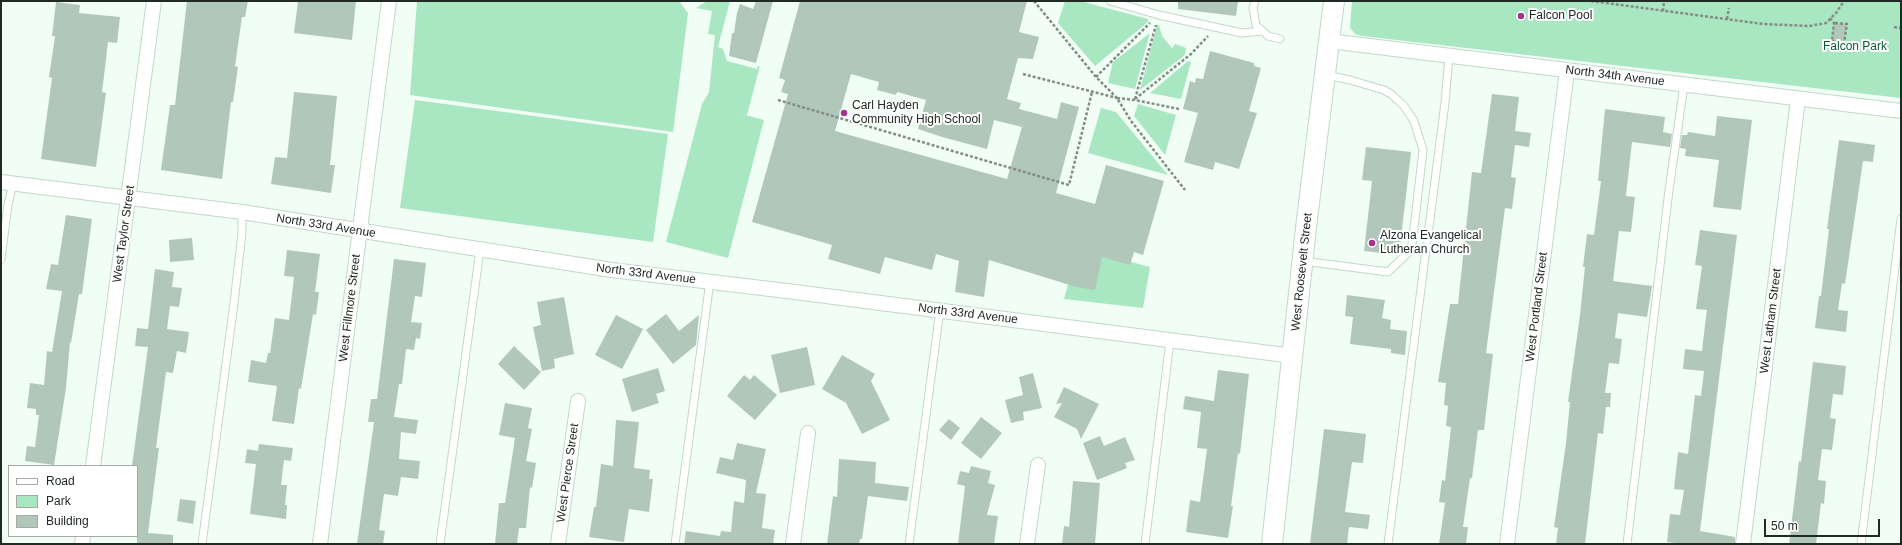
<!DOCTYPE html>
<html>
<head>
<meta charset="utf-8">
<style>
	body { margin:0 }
	#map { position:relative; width:1902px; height:545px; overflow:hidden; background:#f1fef5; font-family:Helvetica,sans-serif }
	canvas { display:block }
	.frame { position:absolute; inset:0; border:2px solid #212924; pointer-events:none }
	.legend { position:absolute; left:8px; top:465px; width:130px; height:72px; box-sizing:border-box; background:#fff; border:1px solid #a6a9a7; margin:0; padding:5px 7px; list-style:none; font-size:12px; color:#212924 }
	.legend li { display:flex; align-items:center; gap:8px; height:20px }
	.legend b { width:20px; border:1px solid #a6a9a7 }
	.scale { position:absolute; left:1764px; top:519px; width:116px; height:18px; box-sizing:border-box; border:2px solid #212924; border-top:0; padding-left:5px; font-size:12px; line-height:14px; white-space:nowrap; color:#212924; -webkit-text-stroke:3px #fff; paint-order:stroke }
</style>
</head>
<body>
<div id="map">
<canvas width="1902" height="545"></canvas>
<div class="frame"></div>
<ul class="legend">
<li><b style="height:5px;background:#fff"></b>Road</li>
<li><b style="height:11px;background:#a9e6c2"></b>Park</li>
<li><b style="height:11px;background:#b1c7b9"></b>Building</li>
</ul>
<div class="scale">50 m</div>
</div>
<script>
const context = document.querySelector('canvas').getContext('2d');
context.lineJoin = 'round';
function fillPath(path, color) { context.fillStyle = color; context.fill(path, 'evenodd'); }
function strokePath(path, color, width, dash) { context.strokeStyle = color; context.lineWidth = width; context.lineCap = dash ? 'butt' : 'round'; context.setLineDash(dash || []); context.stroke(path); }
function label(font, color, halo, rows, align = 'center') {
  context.font = font + ' Helvetica,sans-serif'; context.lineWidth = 4; context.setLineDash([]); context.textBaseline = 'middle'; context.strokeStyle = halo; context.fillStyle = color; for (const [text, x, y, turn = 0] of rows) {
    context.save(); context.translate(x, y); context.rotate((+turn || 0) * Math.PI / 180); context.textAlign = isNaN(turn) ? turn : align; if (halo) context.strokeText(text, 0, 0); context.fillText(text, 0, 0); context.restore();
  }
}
fillPath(new Path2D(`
	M417 1H679L688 13 673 132 410 95Z
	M707 1H730L718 47 723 49 727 61 757 69V67L760 66 747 115 738 113 764 120 728 258 666 242 702 104 709 92 715 35 708 34 712 11 696 8Z
	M1065 1H1080L1148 19V22L1095 66 1058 23Z
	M1352 1H1901V98L1362 36 1355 34 1350 28Z
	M1157 25H1159L1162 36 1172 48 1175 44 1186 48 1185 55 1140 90Z
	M1150 33 1135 89 1108 83 1113 62Z
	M1188 61 1191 62 1181 99 1150 93Z
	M415 100 668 134 653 242 400 208Z
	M1138 104 1176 115 1165 155 1134 116Z
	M1101 108 1116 112 1168 175 1088 153Z
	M1078 248 1150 267 1143 308 1064 299Z`), '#a9e6c2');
fillPath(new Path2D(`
	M187 1H248L245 17H242L235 66 238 67 233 102H231L222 179 161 170 170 105H175Z
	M298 1H356L352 40 294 33Z
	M756 1H773L756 63 729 56 732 33H734L737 13 740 4 753 9Z
	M800 1H1027L1019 32 1039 37 1033 59 1018 58 1007 99 1021 103 1019 109 1057 119 1061 102 1079 107 1056 193 1095 204 1106 165 1164 181 1143 255 1134 252 1130 265 1102 257 1095 290 1076 287 989 260 984 297 955 292 959 261 936 254 932 270 885 257 880 274 828 259 832 245 752 222 788 94 781 92 785 80 779 78ZM851 74 879 82 877 90 896 95 897 92 926 100 918 129 942 137 987 149 994 120 1022 127 1007 179 835 131Z
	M1178 1H1238L1236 16 1178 9Z
	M56 2 80 5 79 13 120 17 117 43 108 42 106 60 102 92 106 93 96 167 41 159 52 78 49 77 55 36H52Z
	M1834 23 1847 24 1844 42 1832 41Z
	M1210 51 1254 63V66L1261 68 1249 111 1257 113 1239 169 1215 162 1213 170 1184 162 1198 113 1183 109 1190 81 1195 83 1196 78 1203 79Z
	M294 92 337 96 330 165H335L331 193 271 184 275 157 287 158Z
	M1492 94 1519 97 1515 131 1531 133 1529 147 1515 145 1511 177 1516 178 1512 209 1505 208 1486 353 1493 354 1484 430H1478L1472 478H1470L1463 527H1468L1466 544H1439L1445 503 1439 502 1442 480 1445 481 1451 427 1446 426 1448 406 1444 405 1446 383 1438 382 1450 304H1458L1472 172 1481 173Z
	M1605 109 1665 117 1663 132 1672 134 1670 147 1632 142 1626 196 1635 197 1631 232 1619 231 1613 281 1652 286 1647 317 1618 313 1615 338 1622 339 1619 364 1609 363 1605 393H1611L1610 407H1606L1603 434 1598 433 1585 544H1556L1558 528 1554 527 1566 443 1570 402H1568L1580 315 1585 267H1583L1587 234 1594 235 1601 181H1598Z
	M1717 116 1752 120 1741 210 1713 207 1719 160 1685 156 1686 149 1680 148 1682 135H1687L1688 132 1715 136Z
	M1839 140 1875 145 1873 162 1863 161 1845 284 1842 283 1838 310 1848 311 1846 332 1815 328 1819 296H1821L1829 229H1827Z
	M1366 147 1411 152 1399 255 1364 251 1372 181 1362 180Z
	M66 215 92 219 82 294H79L71 343 70 342 66 388 54 465 25 461 27 446 35 447 39 415H36V409L27 408 30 383 44 385 47 351 52 352 62 291 46 289 51 264 58 265Z
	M1700 230 1737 235 1700 531 1735 537V544H1683L1667 542 1670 514 1680 515 1684 490 1674 489 1678 452 1688 454 1695 395 1701 396 1704 371 1683 369 1685 349 1702 351 1705 325 1707 310 1696 309 1702 266 1695 265Z
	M192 238 194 260 170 262 169 240Z
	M287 250 320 254 315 292H319L316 315 313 314 301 389 299 388 294 424 272 421 277 386 248 382 251 360 266 363 268 353H270L275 318 289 320 294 277 284 276Z
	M394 259 426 263 422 297 415 296 411 322 422 323 420 339 416 338 414 350 406 349 402 384H399L394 417 418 420 416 434 401 432 399 459 420 461 418 479 401 477 398 496 384 494 379 530 385 531 383 544H357L374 422H368L371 399H377Z
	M155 269 174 272 172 287 182 288 179 307 170 306 167 329 189 332 186 353 177 351 173 373 166 372 156 448H159L148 533 173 535V544H137V466H132L148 347 135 346 137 328 148 329Z
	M1347 295 1385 300 1382 318 1391 320 1390 329 1407 331 1405 355 1391 353V349L1350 344 1353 317 1345 316Z
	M564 297 574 354 554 359 555 368 542 371 533 327 541 325 537 302Z
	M666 314 679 331 699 315 696 345 673 364 646 330Z
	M616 315 643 329 622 369 595 355Z
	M514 346 541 372 524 390 498 364Z
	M807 347 815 385 780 393 771 355Z
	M842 355 875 374 871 381 890 420 862 434 846 403 822 389Z
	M1813 362 1846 366 1843 395 1833 394 1830 418 1836 419 1832 450 1822 449 1818 480 1826 481 1824 504 1821 503 1816 544H1789L1799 461 1801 462Z
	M658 368 665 391 656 394 659 403 632 412 622 379Z
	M1218 370 1249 374 1240 454 1238 453 1231 506H1233L1228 538 1186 532 1190 500 1200 502 1207 449 1197 448 1201 412 1183 409 1185 396 1214 401Z
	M1033 373 1042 408 1023 412 1024 420 1011 423 1005 400 1023 395 1019 377Z
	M744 375 750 380 754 375 777 395 755 420 727 396Z
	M1064 387 1099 404 1081 439 1077 429 1054 417 1062 403 1056 404Z
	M505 403 532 408 528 428 532 429 526 461 536 463 532 488 530 487 526 528H519L517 544H495L499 503H505L515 438 499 435Z
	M981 417 1002 433 981 459 961 443Z
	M949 419 960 428 951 440 939 430Z
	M616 420 639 422 634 468 650 470 649 479H653L649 512 629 509 624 542 589 537 594 507H596L601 464 613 466Z
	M1324 429 1366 434 1363 463 1352 462 1345 512 1370 515 1368 529 1349 527 1347 544H1310Z
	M1100 436 1104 446 1125 437 1135 460 1125 463 1127 468 1097 480 1083 443Z
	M737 443 766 449 756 493 766 494 762 528 775 530 773 544H684L686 531 720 536 721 531 731 532 734 501 744 503 746 480 716 473 720 457 733 460Z
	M259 444 293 448 291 461 284 460 281 485H287L285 505H287L286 519 250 514 256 464 245 463 247 449 258 451Z
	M839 459 876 462 875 483 909 487 907 501 868 496 862 539H860L859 544H827L833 496 837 497Z
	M971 466 991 471 988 483 995 485 987 515 998 516 994 544H958L965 486 957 484 960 471 969 473Z
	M1073 481 1100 483 1095 544H1062L1064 526 1069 527Z
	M180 499 196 501 193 524 177 521Z`), '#b1c7b9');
const lane = new Path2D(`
	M1110 1 1159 15 1242 33 1262 31
	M1255 1 1253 8 1256 25 1268 36 1280 39
	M1 259 8 205 13 183
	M1303 261 1388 272 1411 250 1413 237 1423 150 1414 121 1404 106 1391 94 1384 90 1350 80 1326 75
	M202 544 234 303 242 233V212
	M440 544 480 250
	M675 544 710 281
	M909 544 940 310
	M1145 544 1170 341
	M1388 544 1445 103 1449 56
	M1627 544 1669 190 1684 85
	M1861 544 1901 219`);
const street = new Path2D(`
	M1329 41 1901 111
	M1 182 242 212 612 270 795 292 1293 356
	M93 466 154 1
	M82 544 83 536
	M320 544 389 1
	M558 544 578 401
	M793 544 808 433
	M1027 544 1038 465
	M1507 544 1567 71
	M1743 544 1798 99`);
const secondary = new Path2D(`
	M1272 544 1307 219 1334 1`);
strokePath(lane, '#c1d7c9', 9);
strokePath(street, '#c1d7c9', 16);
strokePath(secondary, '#c1d7c9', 22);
strokePath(new Path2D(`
	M1034 1 1096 77 1117 98
	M1591 1 1763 24 1809 26 1826 23 1836 13 1844 1
	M1663 11 1664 1
	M1830 18 1834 23 1832 41 1844 43 1847 24 1834 23
	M1727 19 1729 8
	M1894 27 1901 28
	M1023 74 1117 98
	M1096 77 1150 23
	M1135 99 1191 54 1208 36
	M1135 99 1156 25
	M778 100 1069 185 1092 92
	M1179 109 1135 100 1117 98 1131 121 1185 190`), '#838d86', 2.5, [3, 2]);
strokePath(lane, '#fff', 7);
strokePath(street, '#fff', 14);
strokePath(secondary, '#fff', 20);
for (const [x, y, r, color] of [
	[1521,16,4,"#a7338d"],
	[844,113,4,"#a7338d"],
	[1372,243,4,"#a7338d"]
]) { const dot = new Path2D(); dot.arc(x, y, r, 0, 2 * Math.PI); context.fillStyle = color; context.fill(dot); strokePath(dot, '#fff', 1.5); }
label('12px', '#212924', '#fff', [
	["Falcon Pool",1529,16],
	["Carl Hayden",852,106],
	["Community High School",852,120],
	["Alzona Evangelical",1380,236],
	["Lutheran Church",1380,250]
], 'left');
label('12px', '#0d5736', '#fff', [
	["Falcon Park",1855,47]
]);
label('12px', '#212924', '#fff', [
	["North 34th Avenue",1615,76,7],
	["North 33rd Avenue",326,226,9],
	["West Taylor Street",124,234,-82],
	["West Roosevelt Street",1302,272,-84],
	["North 33rd Avenue",646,274,7],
	["West Portland Street",1537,307,-83],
	["West Fillmore Street",350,308,-83],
	["North 33rd Avenue",968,314,7],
	["West Latham Street",1771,321,-83],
	["West Pierce Street",568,473,-82]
]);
</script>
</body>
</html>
